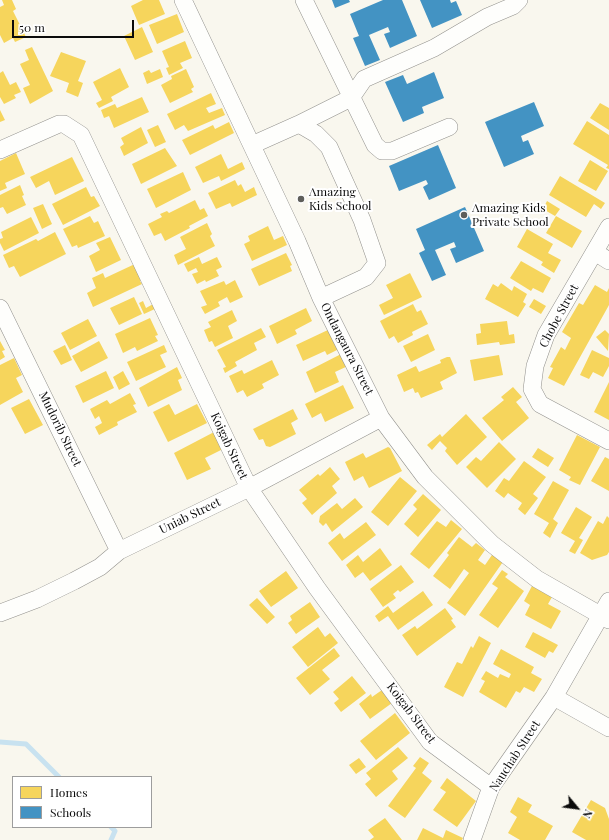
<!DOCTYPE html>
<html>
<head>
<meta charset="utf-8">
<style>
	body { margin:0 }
	#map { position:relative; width:609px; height:840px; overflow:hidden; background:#f9f7ee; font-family:"Playfair Display",serif }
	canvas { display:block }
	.legend { position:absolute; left:12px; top:776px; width:140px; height:52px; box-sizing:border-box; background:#fff; border:1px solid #9d9d9d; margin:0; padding:5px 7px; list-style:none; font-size:12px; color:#0b0b0b }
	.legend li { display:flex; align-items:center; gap:8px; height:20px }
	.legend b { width:20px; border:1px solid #9d9d9d }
	.north { position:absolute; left:557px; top:788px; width:40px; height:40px; -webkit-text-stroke:3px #fff; paint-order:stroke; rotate:119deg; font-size:11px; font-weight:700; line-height:16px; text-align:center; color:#0b0b0b }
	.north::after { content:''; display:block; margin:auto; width:14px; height:18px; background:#0b0b0b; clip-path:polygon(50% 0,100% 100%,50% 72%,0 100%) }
	.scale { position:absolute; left:12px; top:20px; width:122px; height:18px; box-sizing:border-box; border:2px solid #0b0b0b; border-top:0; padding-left:5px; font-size:12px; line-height:14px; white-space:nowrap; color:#0b0b0b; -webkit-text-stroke:3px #fff; paint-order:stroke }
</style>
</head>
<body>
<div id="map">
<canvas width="609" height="840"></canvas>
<ul class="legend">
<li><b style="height:11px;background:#f6d55c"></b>Homes</li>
<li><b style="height:11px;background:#4393c3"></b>Schools</li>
</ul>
<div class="north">N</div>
<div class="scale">50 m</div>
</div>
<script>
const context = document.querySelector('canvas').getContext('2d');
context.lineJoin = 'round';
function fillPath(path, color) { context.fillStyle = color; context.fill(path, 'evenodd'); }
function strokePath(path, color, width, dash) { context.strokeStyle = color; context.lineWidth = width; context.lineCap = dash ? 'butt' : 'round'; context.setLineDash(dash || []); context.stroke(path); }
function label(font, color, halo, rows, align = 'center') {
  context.font = font + ' "Playfair Display",serif'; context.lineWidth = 4; context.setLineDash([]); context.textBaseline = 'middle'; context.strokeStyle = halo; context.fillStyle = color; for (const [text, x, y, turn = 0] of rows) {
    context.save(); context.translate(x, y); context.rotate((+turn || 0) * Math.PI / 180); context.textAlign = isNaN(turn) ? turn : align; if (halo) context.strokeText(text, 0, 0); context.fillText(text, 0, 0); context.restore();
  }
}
fillPath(new Path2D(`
	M2 0H12L16 9 13 11 26 37 15 42 13 38 4 43 0 35V7L4 5Z
	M143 0H159L165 14 139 25 131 6Z
	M177 14 184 32 157 44 149 25Z
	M142 27 153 52 135 60 124 36Z
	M185 41 192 58 180 63 183 68 169 75 166 68 169 67 162 51Z
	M32 47 53 91 30 104 23 88 30 85 20 64 29 60 25 50Z
	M61 52 86 61 78 81 83 83 78 97 66 92 69 83 50 76Z
	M120 68 129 87 111 97 113 101 99 108 96 103 102 100 93 82Z
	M160 69 163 77 147 84 143 73 149 70 151 73Z
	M186 69 194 87 191 89 193 92 170 103 161 85 172 79 171 76Z
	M3 71 10 85 16 82 21 92 14 95 16 98 4 104 0 97V73Z
	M211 93 216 104 206 108 209 113 222 108 225 115 188 131 184 125 175 130 167 114Z
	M142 97 149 112 114 128 109 116 104 118 101 110 115 104 117 108Z
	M600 103 609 108V130L590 118Z
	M0 110 5 120 0 122Z
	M587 121 609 135V169L606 168 608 165 573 144Z
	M229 122 234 133 190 155 182 140 213 125 215 129Z
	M158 125 166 142 155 147 147 130Z
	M141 127 148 143 124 156 120 147 124 144 121 138Z
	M165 148 177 166 141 184 132 164Z
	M16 153 25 174 5 183 7 188 0 191V161Z
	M221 154 228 169 242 162 245 169 221 181 219 176 203 183 195 167Z
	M72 157 84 181 55 195 49 181 36 188 30 177Z
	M590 160 608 171 596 191 578 181Z
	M183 172 191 190 156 208 147 189Z
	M560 176 605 203 601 209 594 204 586 217 549 195Z
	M235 180 238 186 241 184 245 192 254 187 257 195 232 207 230 203 216 209 208 193Z
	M20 185 24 195 22 196 26 205 7 214 3 207 0 208V195Z
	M86 187 91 197 94 196 100 206 63 225 52 204Z
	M195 200 200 210 204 208 208 216 189 226 190 228 165 241 161 233 154 236 148 224 162 217 160 214 167 211 169 213Z
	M547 201 560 209 555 216 543 209Z
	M43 204 52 224 42 229 33 208Z
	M90 216 94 223 98 221 105 236 78 248 77 245 72 247 63 229Z
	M556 216 582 231 572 248 546 233Z
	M31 217 39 233 4 251 0 243V239L3 238 1 232Z
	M207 223 212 234 210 236 215 246 178 265 174 255 186 249 180 237Z
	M268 226 274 240 283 236 287 245 252 261 244 244 250 241 248 236Z
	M527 229 553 244 548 253 561 260 554 273 541 265 543 262 517 247Z
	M55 232 66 254 20 277 14 266 9 268 3 255 36 239 38 241Z
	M110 237 121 260 96 272 89 256 100 250 96 243Z
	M286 253 292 265 290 266 292 271 259 286 251 269Z
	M199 257 202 264 217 257 222 267 216 270 219 276 206 282 205 280 197 284 192 274 198 272 196 268 188 272 184 264Z
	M521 261 551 278 543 293 533 288 531 291 510 278Z
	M137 263 144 279 140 281 142 284 93 307 87 293 96 288 92 278 103 273 105 278Z
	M410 273 422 297 384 315 379 305 393 298 386 285Z
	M235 280 243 297 230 303 227 297 218 302 220 306 205 314 201 307 207 305 200 291 224 281 226 285Z
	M501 283 512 291 514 286 527 294 523 302 526 304 518 317 485 299 493 284 498 287Z
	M595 285 607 292 609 288V305L564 386 548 378 553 368 550 367 561 347 565 350 571 338 562 332 579 303 583 305Z
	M134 297 142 314 119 325 110 308Z
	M534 299 546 306 541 314 529 307Z
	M143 301 146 308 155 303 157 308 144 314 139 303Z
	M413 304 417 312 421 310 428 324 412 332 413 335 398 343 394 336 389 339 380 321Z
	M306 308 312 321 295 330 297 334 277 344 269 326Z
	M232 310 237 321 228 326 233 338 215 347 212 341 209 342 204 330 211 327 208 322Z
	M150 318 158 335 155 336 158 341 137 351 135 347 123 353 115 334Z
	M88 319 97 336 70 350 61 333Z
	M507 321 509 335 514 334 515 343 500 345 499 342 477 345 476 334 481 333 480 324Z
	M261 328 266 337 254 343 257 350 235 362 237 366 225 373 223 368 226 367 217 350Z
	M330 329 339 349 327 355 325 351 303 361 296 345Z
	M605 330 609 334 608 351 596 337Z
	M428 334 435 350 411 362 403 346Z
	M0 341 5 350 2 351 5 357 0 360Z
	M99 341 108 358 81 372 72 356Z
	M65 345 72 360 61 365 53 351Z
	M164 345 167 352 160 355 166 367 136 381 127 362Z
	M592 350 609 358V366L603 377 593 372 589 379 580 375Z
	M345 352 350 365 335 372 339 382 315 393 306 372Z
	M499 355 503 375 474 381 470 360Z
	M447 357H450L457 373 440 382 443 389 421 398 418 392 415 393 413 388 404 392 397 375 416 366 419 372 441 363 440 360Z
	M14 358 22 375 16 378 23 392 0 405V365Z
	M272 360 279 375 262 384 264 388 247 397 243 390 237 393 229 376 242 370 244 374Z
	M177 367 182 378 178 380 182 390 148 407 139 388Z
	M106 371 114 388 83 403 75 386Z
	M123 371 130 384 119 390 113 377Z
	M609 382V420L594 412Z
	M343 385 354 408 325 422 321 413 312 418 305 404Z
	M513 387 522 397 516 402 529 418 502 441 482 418 504 400 501 397Z
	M130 393 136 404 133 405 137 412 117 422 118 425 99 435 95 427 102 423 99 416 95 419 90 409 107 400 110 404Z
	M29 399 43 425 25 434 11 408Z
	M169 404 175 415 197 404 207 423 168 442 153 412Z
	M293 409 298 419 291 423 296 434 270 447 266 446 263 439 259 440 253 429Z
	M466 414 487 437 457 465 445 451 447 448 440 441 432 450 427 445 440 434 442 437Z
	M216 431 225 448 205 458 211 469 187 480 174 453Z
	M577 435 600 447 580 485 569 480 571 477 559 470Z
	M499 442 516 459 487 488 466 467 476 457 481 461Z
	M388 447 390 448 402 471 369 488 363 476 354 481 345 462 363 453 366 458Z
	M538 448 554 458 548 467 532 457Z
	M605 457 609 459V491L591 481Z
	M524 461 546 477 533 494 538 498 525 515 518 509 522 503 508 493 504 498 495 491 504 478 509 481Z
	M330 467 340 479 332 486 337 493 312 515 302 503 307 499 299 490 318 474 320 476Z
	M400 477 417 491 388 526 371 512Z
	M553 481 569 490 553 519 558 523 550 538 543 533 549 523 534 514Z
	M423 494 441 510 418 537 404 524 417 509 413 505Z
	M355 498 363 507 332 532 326 523 323 526 319 522 320 516 337 503 342 509Z
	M576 507 592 517 579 538 583 540 575 554 569 551 575 541 561 533Z
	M607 516 609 518V552L607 555 592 560 580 553 598 521 603 524Z
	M451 520 462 529 429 569 410 554 437 521 446 527Z
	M366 522 376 535 342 561 328 543 340 533 344 539Z
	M459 537 472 547 476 543 485 550 478 560 485 565 494 552 505 559 465 616 447 603 469 573 464 569 450 589 433 576 449 555 447 553Z
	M380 548 392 565 370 581 363 572 355 578 346 565 358 555 363 562Z
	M401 565 414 582 400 592 398 590 393 594 396 598 383 607 370 589Z
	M502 570 508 574 505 577 524 591 498 628 479 615 498 588 492 584Z
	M286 571 298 588 271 607 259 591Z
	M532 586 552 597 548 604 561 611 551 629 525 615 530 605 524 601Z
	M423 591 433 605 398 630 388 616 379 622 375 616 388 606 393 613Z
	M257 598 275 617 267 624 249 605Z
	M310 602 320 617 296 634 288 623 292 620 290 616Z
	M445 608 453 619 451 620 456 627 417 656 402 635 415 626 417 629Z
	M318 627 325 637 330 633 338 643 308 667 292 647Z
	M533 632 558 645 553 653 549 651 545 658 525 647Z
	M479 636 491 643 463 697 444 687 457 662 462 664 471 646 473 648Z
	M334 648 340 656 322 670 330 679 310 695 296 678Z
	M501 649 534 667 531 673 542 679 534 692 524 687 520 693 516 691 506 708 479 692 485 681 481 679 486 671 498 678 500 674 509 678 511 674 493 664Z
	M352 676 366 693 341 712 334 703 339 699 333 692Z
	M382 690 392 703 370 719 359 704 371 694 372 697Z
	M395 713 410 733 376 760 360 741Z
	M398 747 408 758 392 771 398 779 376 797 365 784 371 779 366 773Z
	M420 757 429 763 422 773 432 781 405 818 388 806 416 768 413 766Z
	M359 758 366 767 356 774 349 765Z
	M447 778 476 801 457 827 433 810 446 792 440 788Z
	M518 797 532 805 528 812 553 826 545 840H520L508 833 517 817 510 812Z
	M591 800 605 808 609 819V840H586L572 832Z
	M385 818 402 840H370L374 837 368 830Z
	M423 828 443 838 446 830 463 838 462 840H417Z`), '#f6d55c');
fillPath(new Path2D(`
	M332 0H349L350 2 335 8Z
	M383 0H402L417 36 390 48 384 34 390 32 388 27 369 35 380 60 365 66 353 38 359 36 350 14Z
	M420 0H450L451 3 456 1 462 15 432 28Z
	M434 72 444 98 422 107 424 113 403 122 385 82 403 75 407 84Z
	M534 102 544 126 521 136 523 142 528 140 534 154 504 167 485 122Z
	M438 145 456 188 429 200 423 187 428 184 426 180 399 191 389 166Z
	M465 207 484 251 456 263 450 249 456 247 454 242 435 250 446 275 432 281 419 253 425 250 416 229Z`), '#4393c3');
strokePath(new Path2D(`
	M0 742 26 744 59 777
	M111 827 115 831 111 840`), '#c8e2f0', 5);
const minor = new Path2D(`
	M183 0 297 241 321 298 381 418 425 477 492 544 537 579 609 620
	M304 0 375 145 382 151H392L449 127
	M299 124 351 98 364 79 434 48 487 17 513 6 519 0
	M252 145 299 124 316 134 329 147 362 220 377 263 366 277 321 298
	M0 150 59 124H64L81 135 249 488 317 588 430 742 491 787
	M609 227 546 335 535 366 532 389 540 404 609 441
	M595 252 609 261
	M0 308 119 551
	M0 613 37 599 74 581 100 567 119 551 249 488 381 418
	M554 697 609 728
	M472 840 491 787 554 697 609 601`);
strokePath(minor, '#92918d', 18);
strokePath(minor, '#fefefc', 17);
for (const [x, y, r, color] of [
	[301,199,4,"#5e5e5a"],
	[464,215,4,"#5e5e5a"]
]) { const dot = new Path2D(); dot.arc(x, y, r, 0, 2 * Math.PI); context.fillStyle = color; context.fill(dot); strokePath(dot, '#fff', 1.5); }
label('12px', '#0b0b0b', '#fff', [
	["Amazing",309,192],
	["Kids School",309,206],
	["Amazing Kids",472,208],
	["Private School",472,222]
], 'left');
label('12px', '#0b0b0b', '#fff', [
	["Chobe Street",559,316,-62],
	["Ondangaura Street",347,349,63],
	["Mudorib Street",60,429,64],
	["Koigab Street",229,446,65],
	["Uniab Street",190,516,-26],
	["Koigab Street",411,713,53],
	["Nauchab Street",515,756,-57]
]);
</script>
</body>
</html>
